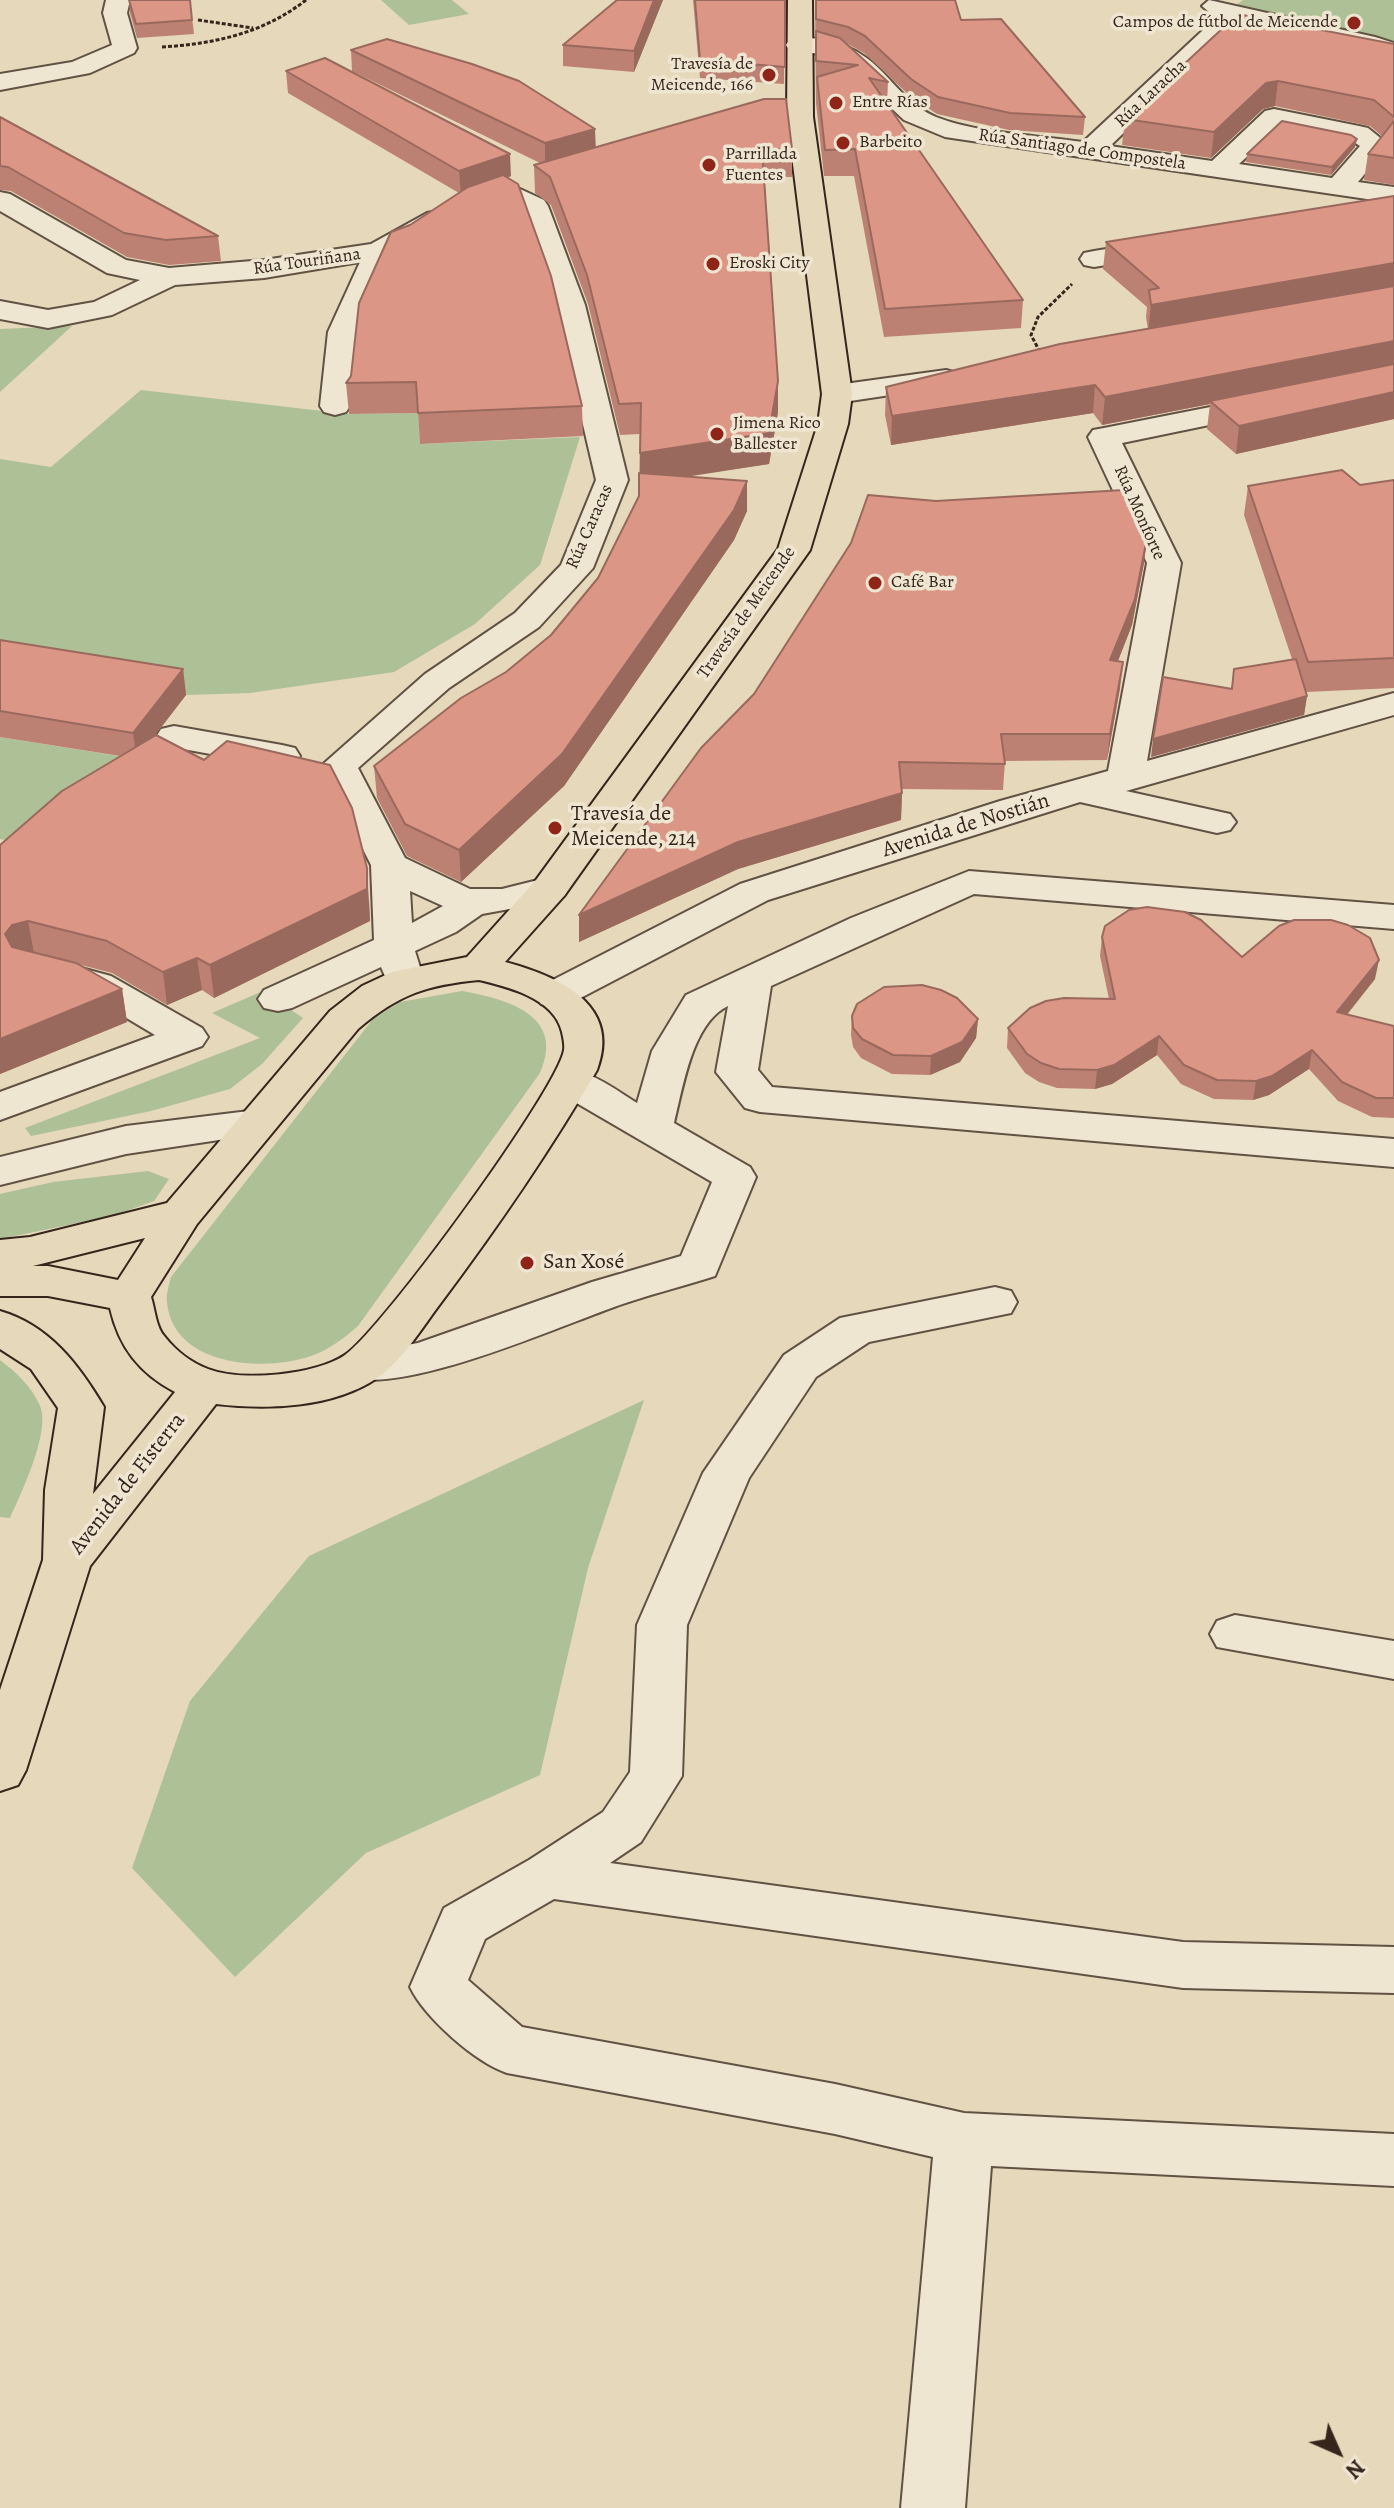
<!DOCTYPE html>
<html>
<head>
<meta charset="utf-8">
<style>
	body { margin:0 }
	#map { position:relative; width:1394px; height:2508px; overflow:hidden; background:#e6d8ba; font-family:Alegreya,serif }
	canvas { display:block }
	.north { position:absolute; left:1298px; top:2412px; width:80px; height:80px; -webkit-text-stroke:6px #efe6d2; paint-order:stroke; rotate:135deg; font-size:22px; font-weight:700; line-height:32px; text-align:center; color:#35251d }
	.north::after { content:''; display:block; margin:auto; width:28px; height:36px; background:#35251d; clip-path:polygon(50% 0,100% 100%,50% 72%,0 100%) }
</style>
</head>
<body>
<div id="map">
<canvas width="1394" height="2508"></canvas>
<div class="north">N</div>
</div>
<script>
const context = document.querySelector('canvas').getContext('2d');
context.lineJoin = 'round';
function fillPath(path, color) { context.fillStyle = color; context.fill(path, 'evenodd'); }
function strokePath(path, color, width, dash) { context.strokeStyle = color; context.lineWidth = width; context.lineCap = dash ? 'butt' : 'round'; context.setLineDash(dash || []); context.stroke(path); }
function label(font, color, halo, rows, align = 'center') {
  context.font = font + ' Alegreya,serif'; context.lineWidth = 7; context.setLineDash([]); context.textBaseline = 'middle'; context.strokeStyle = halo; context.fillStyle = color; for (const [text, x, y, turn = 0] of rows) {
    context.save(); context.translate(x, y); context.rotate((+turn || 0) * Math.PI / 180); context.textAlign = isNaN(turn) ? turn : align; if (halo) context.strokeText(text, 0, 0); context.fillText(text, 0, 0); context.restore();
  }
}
fillPath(new Path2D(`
	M381 0H452L469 14 409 25Z
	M1243 0H1394V41L1235 6Z
	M72 326 0 392V329Z
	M141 390 348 414 418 413 420 444 580 437 540 565 475 624 394 672 250 693 186 695 0 665V459L51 467Z
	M0 737 137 759 41 846 0 839Z
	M263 991 303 1018 262 1064 230 1089 151 1111 31 1136 25 1128 260 1038 212 1013Z
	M462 991C507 999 566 1015 540 1073L358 1326C344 1338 329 1350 311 1356 264 1372 173 1367 167 1302 166 1294 169 1285 171 1277L373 1019 400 1002Z
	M148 1171 169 1179 154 1201 112 1216 0 1239V1194L53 1182Z
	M0 1360C16 1372 32 1387 40 1406 51 1431 21 1494 10 1518L0 1517Z
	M644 1400 588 1568 540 1775 366 1853 235 1977 132 1868 190 1701 309 1556Z`), '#aec095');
const minor = new Path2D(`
	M106 0H130L127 13 137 48 134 53 90 73 0 90V74L72 62 112 45 103 13Z
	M1209 0 1375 37 1394 43V59L1241 20 1110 146 1212 161 1265 111 1274 109 1359 126 1368 128 1389 145 1358 182 1394 187V203L945 137 904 120 841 61 820 54 789 50 786 45 789 40C801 37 814 38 826 40 887 54 890 97 936 117 976 133 1040 136 1083 142L1216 18 1202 6ZM1280 126 1351 140 1360 146 1332 178 1239 164Z
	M507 183 544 200 548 206 585 305 628 480 593 568 539 627 449 688 358 768 405 858 470 889H502L550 877 564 880 569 888 564 896 537 904 482 914 456 932 415 951 424 980 418 988 404 992 390 988 381 967 292 1008 278 1011 264 1008 258 999 264 990 374 940 371 865 321 766 425 674 515 613 561 565 596 480 555 305 522 210 497 197 493 191 497 185ZM410 891 443 906 412 923Z
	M0 192 10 194 126 260 169 268 264 260 371 244 427 213 437 211 447 213 451 219 447 225 391 256 358 332 350 406 346 412 335 415 324 412 320 406 328 332 360 262 264 278 175 285 112 315 48 328 0 319V301L48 310 94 302 140 280 107 273 0 211Z
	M1162 240 1172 242 1176 248 1172 254 1094 267 1084 265 1080 259 1084 253 1094 251Z
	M946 370 957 373 961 379 957 385 837 403 826 400 822 394 826 388 837 385Z
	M1266 396 1277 399 1281 405 1277 411 1122 443 1181 563 1147 761 1394 693V715L1126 791 1230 814 1236 822 1230 830 1217 833 1080 802 768 900 569 1004 555 1007 541 1004 535 995 541 986 740 884 1000 801 1108 771 1147 563 1088 437 1093 430 1104 428Z
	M174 726 282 745 295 748 300 756 295 764 282 767 161 745 156 737 161 729Z
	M969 871 1394 905V929L974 894 771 986 758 1070 772 1087 1394 1139V1167L760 1112 745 1108 716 1072 728 1006C692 1023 683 1088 674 1123L750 1167 756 1177 715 1276C681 1287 647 1295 614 1307 553 1329 406 1394 348 1377L341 1366 348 1355 418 1343 592 1282 681 1256 712 1182 556 1091 550 1082 556 1073C586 1065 612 1088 637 1103L652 1051 686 995 851 918Z
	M70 965 111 976 202 1028 208 1037 202 1046 0 1120V1092L155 1035 83 992 56 985 50 977 56 969Z
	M257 1110 272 1114 278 1123 272 1132 126 1154 0 1185V1157L126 1126Z
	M995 1287 1011 1291 1017 1302 1011 1313 869 1342 816 1377 749 1478 687 1625 682 1776 641 1842 610 1863 1183 1942 1394 1947V1993L1183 1988 554 1899 485 1939 468 1980 522 2027 835 2084 964 2113 1394 2134V2186L991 2166 965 2508H901L933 2157 835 2134 507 2073C475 2062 425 2018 410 1987L444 1908 529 1860 603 1812 630 1772 637 1625 703 1473 784 1355 840 1318Z
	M1235 1615 1394 1641V1679L1217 1647 1210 1634 1217 1621Z`);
const major = new Path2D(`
	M788 0H812L813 117 852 394 848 424 810 550 564 896 505 962C558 976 622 1004 597 1070 550 1151 497 1228 440 1304 422 1328 402 1361 377 1378 333 1408 267 1410 216 1404L90 1566 26 1770 18 1785 0 1791V1690L43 1560 45 1490 58 1408 31 1369 0 1349V1311C49 1325 79 1365 104 1407L93 1494 175 1392C139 1373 119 1347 110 1308L48 1296H0V1240L30 1237 167 1203 330 1011 362 986 392 972 467 957 536 880 778 549 818 424 822 394 787 117ZM479 980C508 987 554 998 562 1032 563 1037 565 1045 564 1050 557 1091 381 1331 345 1355 315 1375 242 1382 208 1369 192 1363 176 1351 165 1337 156 1328 155 1309 151 1297L197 1224 358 1029C399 994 427 985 479 980ZM145 1238 118 1280 48 1266H33Z`);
strokePath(minor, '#615244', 4);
strokePath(major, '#35251d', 4);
strokePath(new Path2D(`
	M198 20 253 28
	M162 47C214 44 264 33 306 0
	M1040 352 1031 335 1038 317 1072 284`), '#35251d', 3, [4, 2]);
fillPath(minor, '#efe6d2');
fillPath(major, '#e6d8ba');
fillPath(new Path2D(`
	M129 0H190L194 34 137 38 130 13Z
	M663 0 634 72 563 66V45Z
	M693 0H785L784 84 700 78Z
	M815 0 961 20 1085 117 1083 135 1009 130 937 114 910 96 864 53 846 43 888 82 887 104 1023 300 1021 328 884 337 854 176H824L816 103Z
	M1394 44V185L1364 180 1368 154 1382 136 1370 126 1275 106 1263 109 1211 158 1122 145 1125 119Z
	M351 50 595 147 792 149V177H764L778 381V412L769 464 686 476 747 511 734 540 564 786 461 882 407 856 377 798 374 766 506 672 551 635 598 578 639 496 640 434 620 435 588 304 551 205 535 193 534 165 540 163 352 71Z
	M286 71 511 176 508 178 582 406 583 436 420 444 418 413 349 414 346 383 351 376 410 225 459 193 288 93Z
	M0 117 218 236 221 261 169 265 127 257 11 191 0 190Z
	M1355 147 1331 175 1246 162 1247 154Z
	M1394 196V419L1236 454 1207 429 1210 404 1102 425 1093 413 891 445 885 415 886 387 1148 329 1146 317 1147 307 1103 269 1106 242Z
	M1394 480V688L1306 692 1307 696 1304 715 1151 757 1231 689 1234 669 1292 659 1244 515 1248 486 1360 485Z
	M1144 563 1132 625 1118 661 1120 688 1107 760 1005 761 1003 790 902 789 901 820 738 869 579 942V915Z
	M0 640 183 669 186 695 154 736 369 900 370 921 214 998 202 990 167 1005 112 973 81 965 122 989 127 1022 0 1074V845L120 756 0 737Z
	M1102 937 1242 957 1375 979 1347 1015 1394 1026V1118L1372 1117 1338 1101 1309 1069 1269 1095 1253 1100 1214 1099 1181 1084 1157 1055 1112 1084 1095 1089 1057 1088 1039 1082 1025 1073 1007 1048 1008 1028 1109 999 1100 956Z
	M852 1016 978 1019 976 1038 960 1062 930 1075 892 1074 861 1058 853 1047 851 1035Z`), '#bd8173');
fillPath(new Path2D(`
	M654 0H663L634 72V51Z
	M1278 81 1275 106 1263 109 1211 158 1214 132 1266 83Z
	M595 129 596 152 545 166V143Z
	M1357 139 1355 147 1331 175 1332 167Z
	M510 154 511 176 461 194 459 171Z
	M1394 263V286L1148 332 1151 305Z
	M1394 341V368L1210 401V404L1102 425 1105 397Z
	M778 381V412L769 464 640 484V453Z
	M1095 385 1093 413 891 445 892 416Z
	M1394 392V419L1236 454 1239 426Z
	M747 481V511L734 540 564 786 461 882 459 850Z
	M1147 538 1144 563 1132 625 1108 686 1110 660Z
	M1123 662 1120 688 1107 760 1110 734Z
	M183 669 186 695 137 759 133 733Z
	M1307 696 1304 715 1151 757 1153 739Z
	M902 793 901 820 738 869 579 942V915L738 842Z
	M367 868 370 921 214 998 210 965Z
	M28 921 34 953 18 957 5 934 12 925Z
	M197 958 202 990 167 1005 163 972Z
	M1379 960 1375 979 1333 1031 1337 1012Z
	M122 989 127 1022 0 1074V1039Z
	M978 1019 976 1038 960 1062 930 1075 931 1056Z
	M1159 1036 1157 1055 1112 1084 1095 1089 1097 1070Z
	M1312 1050 1309 1069 1269 1095 1253 1100 1256 1081Z`), '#9a695e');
const building = new Path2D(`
	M129 0H190L192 20 136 24Z
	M617 0H654L634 51 563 45Z
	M695 0H785V67L700 60Z
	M816 0H955L961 20 1001 19 1085 117 1010 113 938 97 911 79 865 36 848 27 816 19Z
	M1238 14 1394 44V117L1374 100 1278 81 1266 83 1214 132 1125 119Z
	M816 31 840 38 888 82 869 78 1023 300 885 309 855 149 825 150 817 77 858 65 816 61Z
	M387 39 472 64 519 81 595 129 545 143 351 50Z
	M325 58 510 154 459 171 286 71Z
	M764 99H786L792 149H762L778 381 769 433 640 453 641 403 619 404 587 275 550 177 534 165Z
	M0 117 218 236 166 240 124 233 8 167 0 166Z
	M1282 121 1351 135 1357 139 1332 167 1247 154Z
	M1394 121V158L1368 154Z
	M503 175 518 184 551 276 582 406 418 413 416 382 346 383 351 376 359 303 391 232 410 225 468 187Z
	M1394 196V263L1151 305 1149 290 1159 288 1106 242Z
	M1394 286V341L1105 397 1095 385 892 416 886 387 1060 344Z
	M1394 364V392L1239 426 1210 401Z
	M1342 470 1360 485 1394 480V658L1308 662 1248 486Z
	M639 473 747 481 734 510 562 754 459 850 405 824 374 766 461 698 506 672 551 635 598 578 639 496Z
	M1124 490 1147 538 1135 599 1110 660 1123 662 1110 734H1001L1005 764 899 762 902 793 738 842 579 915 701 748 754 694 851 543 868 495 936 501Z
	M0 640 183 669 133 733 0 711Z
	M1296 659 1307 696 1153 739 1163 677 1232 689 1234 669Z
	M156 735 204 760 227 741 330 765 352 808 367 868V889L210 965 197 958 163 972 107 941 28 921 12 925 5 934 12 947 76 963 122 989 0 1039V845L62 791Z
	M1147 907 1185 912 1201 920 1242 957 1279 926 1294 920H1331L1348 925 1370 938 1379 960 1337 1012 1394 1026V1098H1376L1342 1082 1312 1050 1272 1076 1256 1081 1217 1080 1184 1065 1159 1036 1114 1065 1097 1070 1059 1069 1041 1063 1027 1054 1008 1028 1030 1008 1046 1001 1064 998 1115 999 1102 937 1105 926 1129 910Z
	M922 985 941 990 957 998 978 1019 962 1042 931 1056 893 1055 862 1039 853 1028 852 1016 857 1004 884 987Z`);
fillPath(building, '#dc9686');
strokePath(building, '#9a695e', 2);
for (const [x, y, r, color] of [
	[1354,23,8,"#8f2418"],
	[769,75,8,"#8f2418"],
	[836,103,8,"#8f2418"],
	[843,143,8,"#8f2418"],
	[709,165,8,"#8f2418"],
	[713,264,8,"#8f2418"],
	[717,434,8,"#8f2418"],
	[875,583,8,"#8f2418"],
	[555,828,8,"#8f2418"],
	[527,1263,8,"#8f2418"]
]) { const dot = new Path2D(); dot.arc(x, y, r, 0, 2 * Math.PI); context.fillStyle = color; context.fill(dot); strokePath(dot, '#efe6d2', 3); }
label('18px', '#35251d', '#efe6d2', [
	["Campos de fútbol de Meicende",1338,23,"right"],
	["Travesía de",753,65,"right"],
	["Meicende, 166",753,86,"right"],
	["Entre Rías",852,103],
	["Barbeito",859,143],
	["Parrillada",725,155],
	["Fuentes",725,176],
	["Eroski City",729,264],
	["Jimena Rico",733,424],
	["Ballester",733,445],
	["Café Bar",891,583]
], 'left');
label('18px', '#35251d', '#efe6d2', [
	["Rúa Laracha",1151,94,-43],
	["Rúa Santiago de Compostela",1082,150,8],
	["Rúa Touriñana",307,262,-8],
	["Rúa Monforte",1139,513,66],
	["Rúa Caracas",590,527,-66],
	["Travesía de Meicende",747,613,-55]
]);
label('22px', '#35251d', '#efe6d2', [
	["Travesía de",571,815],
	["Meicende, 214",571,840],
	["San Xosé",543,1263]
], 'left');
label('22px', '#35251d', '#efe6d2', [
	["Avenida de Nostián",966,826,-17],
	["Avenida de Fisterra",128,1484,-52]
]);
</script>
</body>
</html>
